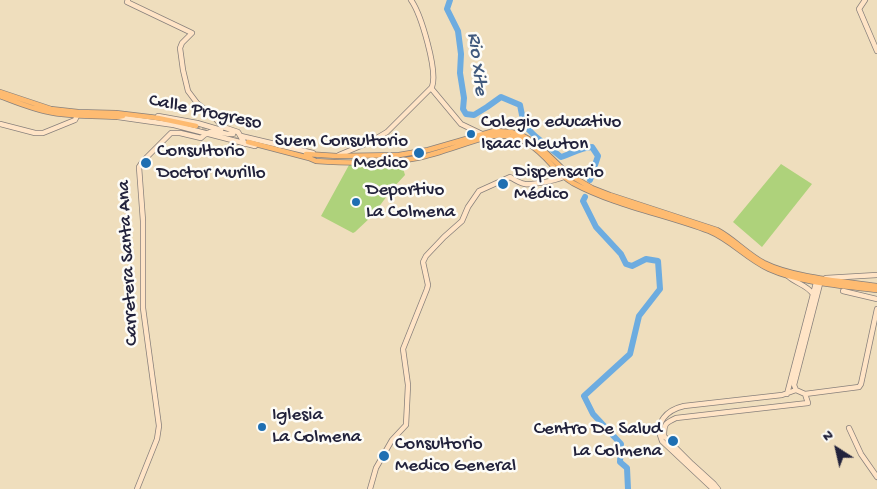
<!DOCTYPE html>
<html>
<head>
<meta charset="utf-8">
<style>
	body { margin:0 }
	#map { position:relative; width:877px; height:489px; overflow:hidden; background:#efdebd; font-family:"Gochi Hand",sans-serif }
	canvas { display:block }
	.north { position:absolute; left:812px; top:424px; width:50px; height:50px; -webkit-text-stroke:4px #fdfcf7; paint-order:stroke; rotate:325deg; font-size:14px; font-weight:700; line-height:20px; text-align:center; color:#22223b }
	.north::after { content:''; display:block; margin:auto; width:18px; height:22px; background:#22223b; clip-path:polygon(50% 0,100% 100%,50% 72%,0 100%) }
</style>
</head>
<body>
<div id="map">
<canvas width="877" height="489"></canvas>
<div class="north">N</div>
</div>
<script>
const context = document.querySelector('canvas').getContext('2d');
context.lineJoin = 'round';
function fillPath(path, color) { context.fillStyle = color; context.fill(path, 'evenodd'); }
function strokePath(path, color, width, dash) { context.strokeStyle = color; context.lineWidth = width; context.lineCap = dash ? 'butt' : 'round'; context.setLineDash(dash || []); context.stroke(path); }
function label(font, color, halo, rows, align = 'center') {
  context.font = font + ' "Gochi Hand",sans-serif'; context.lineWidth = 5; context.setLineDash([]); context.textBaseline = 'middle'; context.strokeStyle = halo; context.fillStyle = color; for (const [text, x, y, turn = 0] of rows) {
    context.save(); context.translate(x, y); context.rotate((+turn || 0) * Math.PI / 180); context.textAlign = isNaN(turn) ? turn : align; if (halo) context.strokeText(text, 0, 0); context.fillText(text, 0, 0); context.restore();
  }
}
fillPath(new Path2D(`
	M781 164 812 184 762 247 733 222Z
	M349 165H402L405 175 393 188 372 216 355 232 353 233 321 216Z`), '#aed27b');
strokePath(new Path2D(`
	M450 0 447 9 458 31 461 54 460 73 464 98 463 109 466 114 474 115 487 107 501 97 520 105 524 125 535 136 561 157C570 154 583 147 592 147L598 156 590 180
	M585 197 583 201 596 227 621 254 626 264 632 266 646 259 658 261 660 289 639 316 630 354 584 396 593 414 621 444 620 462 627 468 628 489`), '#6dace0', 6);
strokePath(new Path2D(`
	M196 126 213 131
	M222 135 243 141`), '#c6b8a3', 4.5, [4.5, 2]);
const secondary = new Path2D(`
	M128 0 127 2 192 33 182 43 180 48 183 70 188 91 197 103 214 117 223 127 238 132 245 144
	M865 0 859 9 877 51
	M431 88 461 124 482 134
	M158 116 197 123 221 130
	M118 117 174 125 255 146
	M0 124 35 133H43L75 120 77 116
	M241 136 313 153
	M339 155 370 142 387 132 432 87C438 71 421 14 411 0
	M788 276C796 284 806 284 813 294
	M826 278 877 275
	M843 291 877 299
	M796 390 805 394 859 387 861 384 877 309
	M796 390 794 385 821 280
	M787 394 817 279
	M849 428 861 454 877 477
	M137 489 157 439 159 426 143 308V221L139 167 143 161 171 133H180L201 138C203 136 205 134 208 133 215 129 225 135 233 134
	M370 489 376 468 392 440 406 425 408 385 403 349 427 289 428 285 423 262 426 256 444 237 462 221 468 207 479 191 510 177C515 180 519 183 525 184 532 185 562 180 567 175
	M716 489 711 487 662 441C654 422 667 410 684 406L782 395 796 390
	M718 489 714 484 692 464 664 436C664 424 665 423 676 418L808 403 805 394`);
const primary = new Path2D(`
	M0 92 51 109 78 112 116 113 158 118 196 126
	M0 96C16 102 32 109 49 112 71 117 94 115 117 117L123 116
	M248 142 309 158 316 161C346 163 388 164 417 158 442 153 466 142 491 136 520 133 535 146 553 166 559 173 565 178 573 183 616 206 664 214 709 231 731 240 747 259 769 269 800 283 844 286 877 290
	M306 154 337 156 399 155 428 150 494 131 511 132 523 136 536 143 568 174 592 188 610 195 717 230C734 239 747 254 764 263 794 278 843 281 877 286`);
strokePath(secondary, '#88807c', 6);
strokePath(primary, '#88807c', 6);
strokePath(secondary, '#ffe4c6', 4.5);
strokePath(primary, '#febb71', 4.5);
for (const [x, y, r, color] of [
	[471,134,5,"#1f6fb2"],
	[419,153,6,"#1f6fb2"],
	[146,163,6,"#1f6fb2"],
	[503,184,6,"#1f6fb2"],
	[356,202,5,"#1f6fb2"],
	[262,427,5,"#1f6fb2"],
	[673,441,6,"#1f6fb2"],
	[384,456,6,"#1f6fb2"]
]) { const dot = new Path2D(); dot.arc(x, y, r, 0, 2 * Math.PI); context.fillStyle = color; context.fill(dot); strokePath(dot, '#fdfcf7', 2); }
label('19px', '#22223b', '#fdfcf7', [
	["Calle Progreso",205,113,12],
	["Carretera Santa Ana",129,263,-93]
]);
label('19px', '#22223b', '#fdfcf7', [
	["Colegio educativo",481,123],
	["Isaac Newton",481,145],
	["Suem Consultorio",408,142,"right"],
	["Medico",408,164,"right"],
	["Consultorio",157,152],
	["Doctor Murillo",157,174],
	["Dispensario",514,173],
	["Médico",514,195],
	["Deportivo",366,191],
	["La Colmena",366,213],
	["Iglesia",272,416],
	["La Colmena",272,438],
	["Centro De Salud",662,430,"right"],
	["La Colmena",662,452,"right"],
	["Consultorio",395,445],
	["Medico General",395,467]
], 'left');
label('italic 20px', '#40597d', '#fdfcf7', [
	["Rio Xite",476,64,83]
]);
</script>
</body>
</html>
